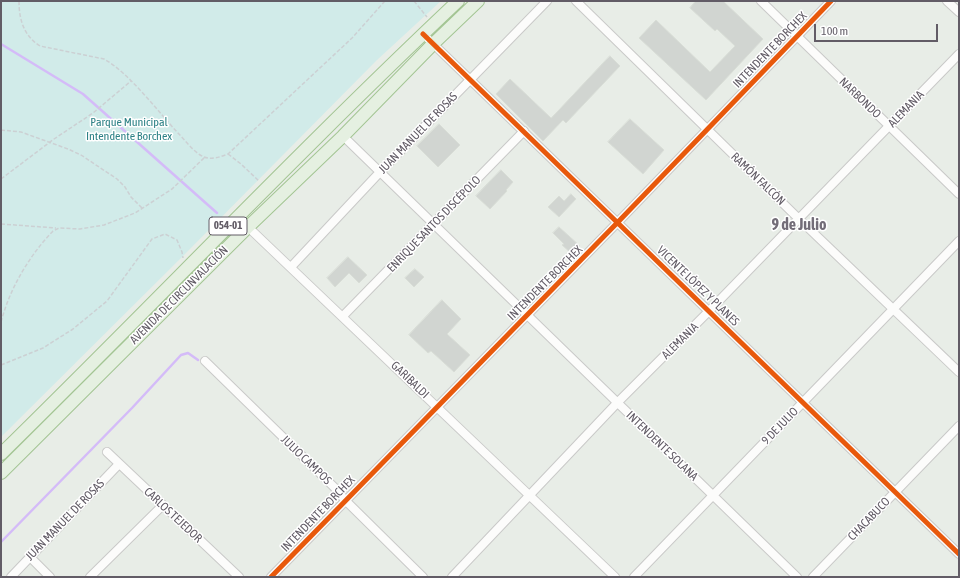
<!DOCTYPE html>
<html>
<head>
<meta charset="utf-8">
<style>
	body { margin:0 }
	#map { position:relative; width:960px; height:578px; overflow:hidden; background:#e8ede7; font-family:"Asap Condensed",sans-serif }
	canvas { display:block }
	.frame { position:absolute; inset:0; border:2px solid #625c66; pointer-events:none }
	.scale { position:absolute; left:814px; top:24px; width:124px; height:18px; box-sizing:border-box; border:2px solid #625c66; border-top:0; padding-left:5px; font-size:12px; line-height:14px; white-space:nowrap; color:#625c66; -webkit-text-stroke:3px #fff; paint-order:stroke }
</style>
</head>
<body>
<div id="map">
<canvas width="960" height="578"></canvas>
<div class="frame"></div>
<div class="scale">100 m</div>
</div>
<script>
const context = document.querySelector('canvas').getContext('2d');
context.lineJoin = 'round';
function fillPath(path, color) { context.fillStyle = color; context.fill(path, 'evenodd'); }
function strokePath(path, color, width, dash) { context.strokeStyle = color; context.lineWidth = width; context.lineCap = dash ? 'butt' : 'round'; context.setLineDash(dash || []); context.stroke(path); }
function label(font, color, halo, rows, align = 'center') {
  context.font = font + ' "Asap Condensed",sans-serif'; context.lineWidth = 3; context.setLineDash([]); context.textBaseline = 'middle'; context.strokeStyle = halo; context.fillStyle = color; for (const [text, x, y, turn = 0] of rows) {
    context.save(); context.translate(x, y); context.rotate((+turn || 0) * Math.PI / 180); context.textAlign = isNaN(turn) ? turn : align; if (halo) context.strokeText(text, 0, 0); context.fillText(text, 0, 0); context.restore();
  }
}
fillPath(new Path2D(`
	M1 1H441L377 60 184 255 1 437Z`), '#d1ebe9');
strokePath(new Path2D(`
	M1 44 83 94 217 213
	M1 542 132 408 181 355 188 353 198 360`), '#d4bbf8', 2.5);
const building = new Path2D(`
	M696 1H723L763 39 706 100 639 38 656 20 710 72 735 46 717 29 715 31 690 8Z
	M610 56 620 66 566 123 563 120 543 141 496 94 510 79 551 118Z
	M630 119 664 150 643 174 608 142Z
	M439 124 460 145 438 167 417 146Z
	M501 170 513 182 506 190 507 191 490 209 476 196Z
	M571 194 576 199 559 217 548 207 559 196 564 201Z
	M559 227 580 246 572 254 562 245 564 244 553 233Z
	M348 257 367 275 359 283 349 273 335 287 327 278Z
	M415 269 424 277 414 287 405 278Z
	M442 300 461 319 447 334 470 355 454 372 431 351 428 353 409 335Z`);
fillPath(building, '#d1d5d1');
strokePath(building, '#d8ddd6', 1);
const minor = new Path2D(`
	M576 1 799 219 959 372
	M761 1 959 194
	M947 1 959 12
	M423 34 959 554
	M343 136 797 577
	M239 216 248 227 615 577
	M291 267 380 172 547 1
	M343 316 524 131
	M205 361 334 487 345 500 423 577
	M107 452 239 577
	M30 557 50 577
	M11 577 119 464
	M90 577 163 505
	M271 577 618 222 831 1
	M452 577 618 402 709 311 959 54
	M634 577 959 241
	M813 577 959 426`);
const highway = new Path2D(`
	M1 454C154 304 302 148 458 1
	M1 473 248 227 343 136 433 44 478 1`);
strokePath(minor, '#c9c9c8', 10);
strokePath(highway, '#a3c593', 14);
strokePath(new Path2D(`
	M19 1C19 20 24 36 40 46L104 59C129 73 157 110 177 132 185 140 193 152 204 157 212 160 220 157 228 154L352 38 385 1
	M414 1 427 17
	M1 130 21 132 68 149 81 155 117 179 125 187 131 197 143 209
	M228 154 241 164 259 181
	M1 179 54 139 93 113 131 81
	M1 224 56 228
	M1 322C10 288 29 256 53 231L59 228 80 229 104 225 135 213 172 189 205 157
	M1 365 43 348 73 329 107 301 152 239 165 234 177 240 182 252 183 258`), '#ccd0d3', 1.5, [4, 2]);
strokePath(minor, '#fcfcfb', 8);
strokePath(highway, '#e5f0e1', 12);
strokePath(new Path2D(`
	M423 34 959 554
	M271 577 618 222 831 1`), '#e8590c', 5);
for (const [x, y, w] of [
	[228,226,38]
]) { const box = new Path2D(); box.roundRect(x - w / 2, y - 9, w, 18, 3); context.fillStyle = '#fff'; context.fill(box); strokePath(box, '#625c66', 1); }
label('bold 11px', '#625c66', null, [
	["054-01",228,226]
]);
label('12px', '#625c66', '#fff', [
	["INTENDENTE BORCHEX",770,50,-46],
	["NARBONDO",860,98,44],
	["ALEMANIA",906,109,-46],
	["JUAN MANUEL DE ROSAS",418,133,-46],
	["RAMÓN FALCÓN",758,179,44],
	["ENRIQUE SANTOS DISCÉPOLO",434,224,-46],
	["INTENDENTE BORCHEX",545,283,-45],
	["VICENTE LÓPEZ Y PLANES",698,286,44],
	["AVENIDA DE CIRCUNVALACIÓN",179,295,-45],
	["ALEMANIA",680,341,-45],
	["GARIBALDI",410,380,44],
	["9 DE JULIO",780,426,-46],
	["INTENDENTE SOLANA",662,446,44],
	["JULIO CAMPOS",306,460,44],
	["INTENDENTE BORCHEX",318,514,-46],
	["CARLOS TEJEDOR",173,515,43],
	["CHACABUCO",869,519,-46],
	["JUAN MANUEL DE ROSAS",65,520,-46]
]);
label('12px', '#2c8185', '#fff', [
	["Parque Municipal",129,122],
	["Intendente Borchex",129,136]
]);
label('bold 16px', '#736d78', '#fff', [
	["9 de Julio",799,225]
]);
</script>
</body>
</html>
